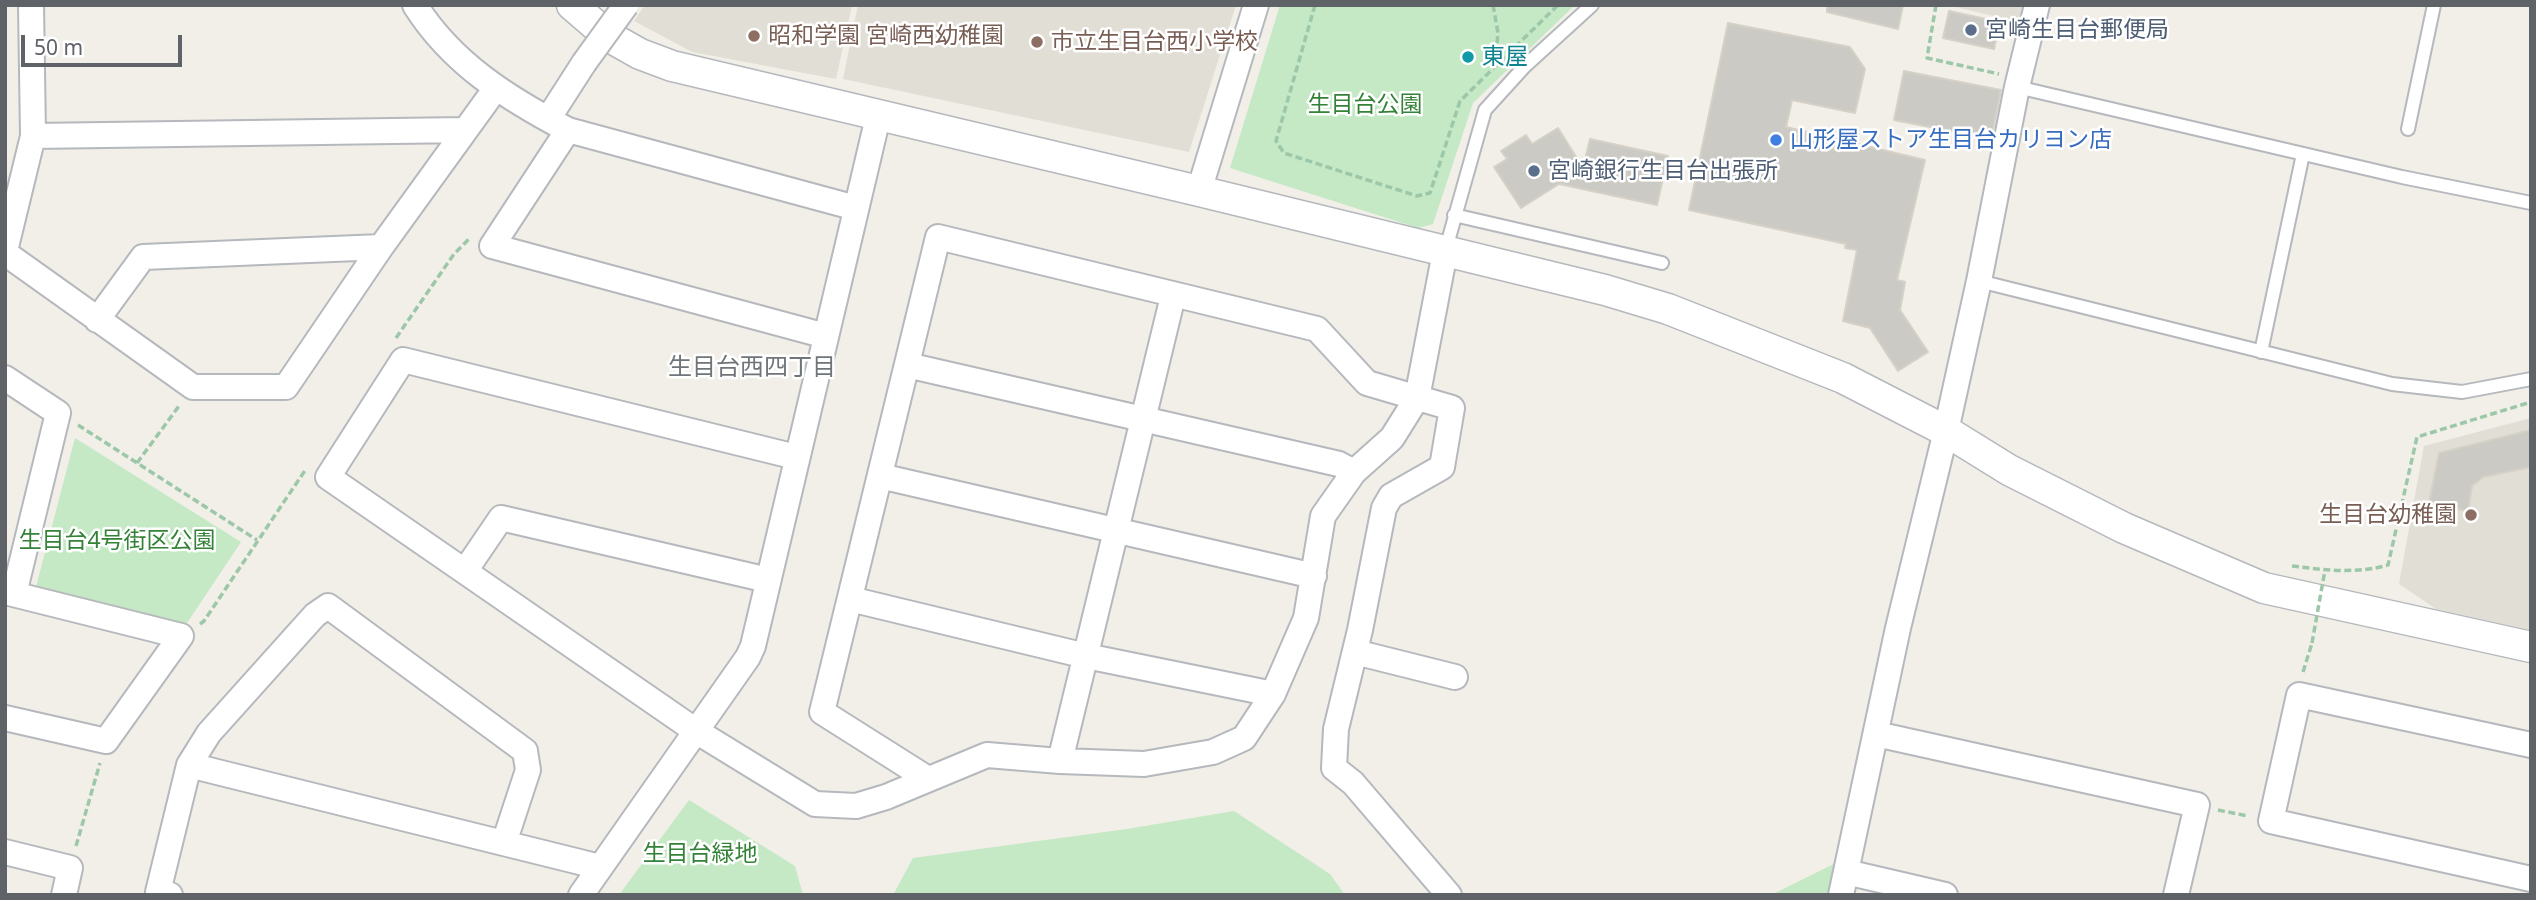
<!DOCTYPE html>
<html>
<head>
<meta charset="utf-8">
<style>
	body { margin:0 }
	#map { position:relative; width:2536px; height:900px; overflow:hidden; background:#f1efe8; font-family:"Noto Sans",sans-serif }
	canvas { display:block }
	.frame { position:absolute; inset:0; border:7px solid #5f6368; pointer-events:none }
	.scale { position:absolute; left:21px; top:35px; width:161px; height:32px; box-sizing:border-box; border:4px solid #5f6368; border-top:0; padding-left:9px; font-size:21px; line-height:24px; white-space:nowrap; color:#5f6368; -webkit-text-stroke:5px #fff; paint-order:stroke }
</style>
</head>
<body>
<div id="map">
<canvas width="2536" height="900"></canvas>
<div class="frame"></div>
<div class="scale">50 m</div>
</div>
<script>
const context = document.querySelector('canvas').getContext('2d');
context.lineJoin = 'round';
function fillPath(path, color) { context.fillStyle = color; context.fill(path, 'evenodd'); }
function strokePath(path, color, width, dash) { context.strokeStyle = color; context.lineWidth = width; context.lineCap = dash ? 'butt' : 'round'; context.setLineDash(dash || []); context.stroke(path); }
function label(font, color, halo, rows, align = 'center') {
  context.font = font + ' "Noto Sans","Noto Sans JP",sans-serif'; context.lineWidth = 5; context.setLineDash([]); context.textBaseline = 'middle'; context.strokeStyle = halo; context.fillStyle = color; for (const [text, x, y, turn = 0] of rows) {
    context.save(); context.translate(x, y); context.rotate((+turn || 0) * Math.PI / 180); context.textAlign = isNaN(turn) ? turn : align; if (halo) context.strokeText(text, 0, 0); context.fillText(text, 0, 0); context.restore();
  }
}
fillPath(new Path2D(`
	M645 5H852L836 79 692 52 634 21Z
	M858 5H1236L1189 152 843 79Z
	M1948 5H2026L2022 23Z
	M2531 418V630L2436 609 2399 584 2424 446Z`), '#e1ded6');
fillPath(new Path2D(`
	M1280 5H1575L1473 103 1433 224 1418 228 1230 168Z
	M75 438 241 542 185 626 36 587Z
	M689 800 795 866 803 895H619Z
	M1234 811 1330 874 1345 895H893L913 858 1127 829Z
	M1850 856 1836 895H1771Z`), '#c5e8c5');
const building = new Path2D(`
	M1827 5H1903L1898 29 1827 12Z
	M1949 11 2000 22 1994 49 1943 38Z
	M1728 23 1850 47 1865 69 1855 113 1792 100 1786 127 1925 160 1897 280 1905 282 1900 310 1928 352 1898 371 1870 328 1843 321 1857 250 1845 248 1846 244 1689 210Z
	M1904 71 2001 90 1991 139 1894 120Z
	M1558 128 1583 168 1590 139 1668 156 1657 205 1559 184 1521 208 1494 167 1507 159 1501 151 1526 135 1532 144Z
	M2531 430V467L2483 477 2472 486 2468 511 2429 503 2439 453Z`);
fillPath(building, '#cccac5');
strokePath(building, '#d6d1c6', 2);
const service = new Path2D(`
	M2017 87 2402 177 2531 203
	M2408 129 2434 5
	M1454 215 1662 263
	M1445 252 1485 110 1525 66 1592 5
	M1979 281 2392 384 2462 392 2531 379
	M2261 352 2303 154`);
const minor = new Path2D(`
	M415 5C452 64 509 99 568 130L856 208
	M548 119 584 63
	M568 130 492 246 826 336
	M33 136 465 130
	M1199 191 1256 5
	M5 251 33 136 31 5
	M5 253 193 387H286L381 247 496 88
	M97 320 143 257 381 247
	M907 365 1339 464 1354 472
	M5 378 58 413 14 594
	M796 457 403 360 328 477 696 731 815 804 856 806 886 797 987 755 1060 761 1144 764 1213 752 1244 738 1273 694 1306 618 1323 516 1354 472 1392 438 1417 398 1445 252
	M880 476 1314 576
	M465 571 501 518 768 580
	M5 592 181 636 106 741 5 718
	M850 599 1086 656 1273 694
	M1355 652 1455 677
	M1876 734 2197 805 2176 895
	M2531 745 2299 695 2271 821 2531 879
	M1060 761 1173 296
	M189 765 600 867
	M928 779 822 712 938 237 1317 329 1367 383 1452 408 1442 467 1391 496 1384 508 1360 630 1336 729 1334 768 1353 783 1449 895
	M5 852 70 868 64 895
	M1846 872 1945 895
	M170 895 158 892 189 765 209 733 315 615 328 606 525 751 528 770 504 843
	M581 895 748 657 753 646 878 117
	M1841 895 1898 628 1946 431 1979 281 2017 87 2037 5`);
const tertiary = new Path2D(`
	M572 5 608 36 640 54 672 66 1199 191 1605 290 1668 309 1843 378 1946 431 2009 470 2124 528 2264 588 2531 647`);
strokePath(service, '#b5b8bc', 16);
strokePath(minor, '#b5b8bc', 28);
strokePath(tertiary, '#b5b8bc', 33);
strokePath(new Path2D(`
	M1315 5 1276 141 1284 153 1417 196 1430 193 1460 101 1558 5
	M1493 5 1498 33 1495 65
	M1936 5 1927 58 1999 74
	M396 338 454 254 470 238
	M78 425 257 540
	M137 463 179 406
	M2292 566C2324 570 2357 574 2388 565L2417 437 2531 402
	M200 624 204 621 306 469
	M2303 672 2312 643
	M2218 810 2248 816
	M76 846 100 763`), '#9cc7a9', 3.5, [7, 3.5]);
strokePath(service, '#fff', 12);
strokePath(minor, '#fff', 24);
strokePath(tertiary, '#fff', 30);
const minorBridge = new Path2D(`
	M584 63 626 5`);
strokePath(minorBridge, '#b5b8bc', 28, []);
strokePath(new Path2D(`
	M2312 643 2325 570`), '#9cc7a9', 3.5, [7, 3.5]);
strokePath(minorBridge, '#fff', 24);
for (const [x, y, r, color] of [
	[1971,30,7,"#5c6f8a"],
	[754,36,7,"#8d6e63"],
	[1037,42,7,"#8d6e63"],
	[1468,57,7,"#0f9aa8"],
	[1776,140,7,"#3f7fe0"],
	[1534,171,7,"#5c6f8a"],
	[2471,515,7,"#8d6e63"]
]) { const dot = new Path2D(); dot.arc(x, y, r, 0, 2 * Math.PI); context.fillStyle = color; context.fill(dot); strokePath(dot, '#fff', 2.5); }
label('23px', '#4e5e75', '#fff', [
	["宮崎生目台郵便局",1985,30],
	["宮崎銀行生目台出張所",1548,171]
], 'left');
label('23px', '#785e54', '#fff', [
	["昭和学園 宮崎西幼稚園",768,36],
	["市立生目台西小学校",1051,42],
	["生目台幼稚園",2457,515,"right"]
], 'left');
label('23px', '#0d838f', '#fff', [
	["東屋",1482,57]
], 'left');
label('23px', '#348238', '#fff', [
	["生目台公園",1365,105],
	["生目台4号街区公園",117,541],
	["生目台緑地",700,854]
]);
label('23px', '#366cbe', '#fff', [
	["山形屋ストア生目台カリヨン店",1790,140]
], 'left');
label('24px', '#70757a', '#fff', [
	["生目台西四丁目",752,368]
]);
</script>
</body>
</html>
